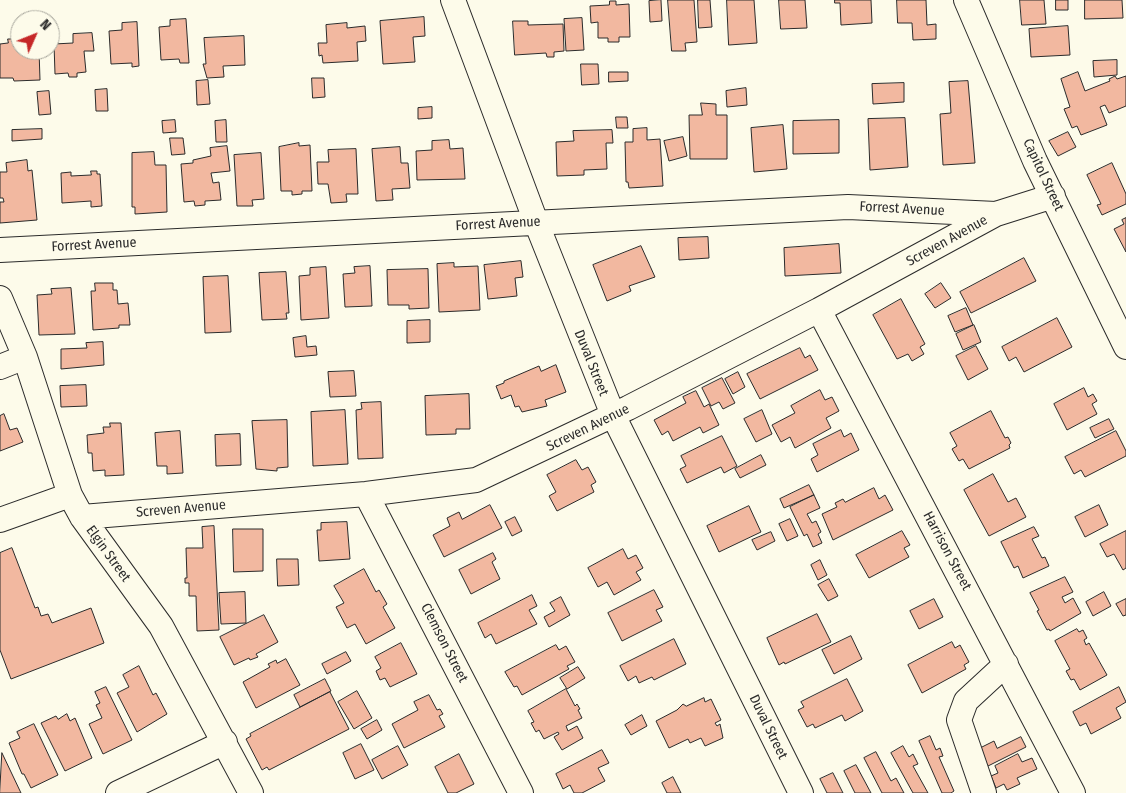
<!DOCTYPE html>
<html>
<head>
<meta charset="utf-8">
<style>
	body { margin:0 }
	#map { position:relative; width:1126px; height:793px; overflow:hidden; background:#fdfbea; font-family:"Fira Sans Condensed",sans-serif }
	canvas { display:block }
	.north { position:absolute; left:10px; top:10px; width:50px; height:50px; box-sizing:border-box; background:#fdfbea; border:1px solid #a9a89e; border-radius:50%; rotate:46deg; font-size:14px; font-weight:700; line-height:20px; text-align:center; color:#2b2b2b }
	.north::after { content:''; display:block; margin:auto; width:18px; height:22px; background:#c62828; clip-path:polygon(50% 0,100% 100%,50% 72%,0 100%) }
</style>
</head>
<body>
<div id="map">
<canvas width="1126" height="793"></canvas>
<div class="north">N</div>
</div>
<script>
const context = document.querySelector('canvas').getContext('2d');
context.lineJoin = 'round';
function fillPath(path, color) { context.fillStyle = color; context.fill(path, 'evenodd'); }
function strokePath(path, color, width, dash) { context.strokeStyle = color; context.lineWidth = width; context.lineCap = dash ? 'butt' : 'round'; context.setLineDash(dash || []); context.stroke(path); }
function label(font, color, halo, rows, align = 'center') {
  context.font = font + ' "Fira Sans Condensed",sans-serif'; context.lineWidth = 4; context.setLineDash([]); context.textBaseline = 'middle'; context.strokeStyle = halo; context.fillStyle = color; for (const [text, x, y, turn = 0] of rows) {
    context.save(); context.translate(x, y); context.rotate((+turn || 0) * Math.PI / 180); context.textAlign = isNaN(turn) ? turn : align; if (halo) context.strokeText(text, 0, 0); context.fillText(text, 0, 0); context.restore();
  }
}
const building = new Path2D(`
	M661 0 662 21 650 22 649 1Z
	M668 0H694L697 42 685 43 686 51H672Z
	M698 0H710L712 27 699 28Z
	M727 0H754L757 43 729 45Z
	M779 0H805L807 28 781 29Z
	M835 0H871L872 23 841 25 840 3H835Z
	M897 0H926L927 25 936 24V39L913 40 912 23H898Z
	M1020 0H1044L1046 24 1022 25Z
	M1056 0H1068V10H1056Z
	M1085 0H1122L1123 18 1085 19Z
	M610 1H616V5L629 4 630 37H619V42H608V38H598V22L591 23 590 6 609 5Z
	M424 17 425 36 413 37 415 62 383 64 380 21Z
	M582 18 584 50 566 51 564 19Z
	M186 19 189 63H180L179 59 161 60 159 27 170 26V20Z
	M513 21H528V25L563 24 564 51 554 52V57H547L546 53 515 55Z
	M137 22 139 66 132 67V63L111 64 109 31 122 30V23Z
	M347 23V28L365 26 366 41 357 42 358 61 323 63 322 55 319 56 318 43H327L326 25Z
	M1068 26 1070 55 1031 57 1029 29Z
	M92 33 94 51H84L86 72 77 73V77H69L68 73 55 74 54 44 73 43V34Z
	M244 36 245 65 223 66 224 77 207 78 203 64H206L204 38Z
	M8 39H18L20 50H39L40 80 14 81 13 78H0V44L8 43Z
	M1117 60V75L1094 77 1093 61Z
	M581 64H598L599 84 582 85Z
	M609 72H628V81L609 82Z
	M1078 72 1085 91 1110 81 1109 79 1115 76 1117 79 1126 76V106L1109 113 1105 105 1100 107 1107 125 1081 135 1077 126 1072 128 1064 109 1070 107 1061 79Z
	M312 78H324L325 97 313 98Z
	M208 80 210 104 197 105 196 81Z
	M968 81 975 163 943 165 940 114 951 113 949 82Z
	M904 83V102L873 104 872 84Z
	M746 88 747 105 727 107 726 91Z
	M107 89 108 111H96L95 90Z
	M49 91 51 114 39 115 37 92Z
	M701 103 716 104V115H727V159H690L689 115H702Z
	M432 107V118L418 119V108Z
	M616 117H627L628 128H617Z
	M905 118 908 167 870 170 868 119Z
	M175 120 176 132 163 133 162 121Z
	M226 120 227 142H216L215 121Z
	M839 120V153L793 154V121Z
	M783 125 787 169 754 172 751 128Z
	M647 128V140L660 139 663 186 629 188 628 182H626L625 142H633V129Z
	M42 129V139L12 141V130Z
	M612 130 613 143H606L607 169 584 170V175L557 176 556 142 574 141 573 131Z
	M1068 132 1076 147 1058 156 1049 141Z
	M683 137 687 156 669 161 664 141Z
	M170 138H183L185 154 172 155Z
	M449 140 450 149 463 148 465 179 417 180 416 151 432 150V141Z
	M299 143V146L310 145 312 191H302V194L292 195V191H281L279 147Z
	M227 146 230 171 211 173 213 183 219 182 221 200 205 201V205L195 206 194 201 184 202 181 164 193 163V160L211 156 210 148Z
	M400 147 401 163H408L410 188 392 189 393 200 376 201 372 149Z
	M356 149 358 194H346L347 202 331 203 328 184H318L317 162H329L328 150Z
	M154 152 155 165H166L167 212 135 214V207H132V153Z
	M261 153 264 199 252 200 253 206H237L234 155Z
	M27 160 28 171 32 170 37 220 0 223V202H4L3 198H0V172H7L6 163Z
	M1112 163 1126 194V204L1102 215 1097 205 1101 204 1087 175Z
	M91 171H97V174H100L102 206 91 207V201L62 203 61 173 71 172V176L91 175Z
	M1126 218V252L1114 229 1124 224 1122 220Z
	M708 237 709 258 679 260 678 238Z
	M839 244 841 273 785 276 784 248Z
	M641 246 655 277 629 286 631 291 607 301 593 265Z
	M1024 258 1036 281 971 313 960 292Z
	M521 261 523 277 515 278 517 296 488 299 484 265Z
	M454 263V267L478 266 480 310 439 312 437 264Z
	M370 266 372 306 345 307 343 274 355 273 354 267Z
	M326 267 329 318 301 320 299 276 310 275V268Z
	M428 269 429 308 409 309V305H388L387 270Z
	M286 272 289 313H286L287 319 262 320 259 273Z
	M228 276 231 332 205 333 203 277Z
	M95 283H113V290H117L118 304 128 303 130 325H119V328L93 330 91 291H95Z
	M941 283 951 298 935 308 925 294Z
	M71 288 75 334 39 335 37 295 52 294 51 289Z
	M901 299 925 344 920 347 924 354 912 361 908 354 897 359 873 315Z
	M966 308 973 325 955 332 948 316Z
	M1057 318 1072 347 1024 372 1016 357 1009 361 1002 347Z
	M430 320V342L407 343V321Z
	M974 325 981 342 963 350 956 334Z
	M306 336 307 347 316 346 317 355 295 357 293 338Z
	M103 342 104 365 61 369V349L87 348 86 343Z
	M976 346 988 369 968 380 956 356Z
	M800 348 805 358 810 355 818 370 760 399 747 374Z
	M556 365 566 392 545 400 547 406 522 412 519 406 515 407 511 395 501 399 496 386 504 383V381L539 366 541 371Z
	M354 371 356 396 330 397 328 372Z
	M738 372 745 387 733 394 725 379Z
	M722 378 735 403 723 409 719 402 711 406 702 388Z
	M86 385 87 406 61 407 60 386Z
	M1084 388 1088 397 1093 394 1097 401 1092 404 1097 414 1067 430 1054 404Z
	M820 390 825 400 832 397 839 411 826 418 831 428 795 448 790 437 781 442 772 425 795 413 791 406Z
	M696 391 704 407 709 404 719 425 703 433 700 427 673 441 668 431 662 435 654 420 686 403 683 397Z
	M469 394 470 429H456V434L426 435 425 396Z
	M381 402 383 458 358 459 356 410 362 409 361 403Z
	M345 410 348 464 313 466 311 412Z
	M762 410 772 434 756 442 744 419Z
	M991 411 1005 438 1008 437 1011 443 1009 445 1010 448 969 469 963 459 959 461 952 449 957 446 950 433Z
	M4 414 10 430 17 428 23 442 0 451V416Z
	M1109 419 1114 429 1095 438 1090 428Z
	M287 420 288 467 277 468V471L256 469 252 421Z
	M110 423H121L124 475 105 476V470L93 471 92 453H88L87 435 104 433 103 427H110Z
	M841 430 844 437 851 433 859 450 817 472 811 459 818 455 813 444Z
	M180 431 183 473 167 474V466H157L155 433Z
	M1116 431 1126 451V456L1085 477 1081 470 1074 474 1065 457Z
	M240 434 241 465 216 466 215 435Z
	M722 436 737 466 724 473 721 467 687 483 680 469 686 466 681 456Z
	M761 455 766 465 740 478 735 469Z
	M576 460 582 470 588 467 596 482 591 485 594 492 557 511 549 496 556 492 547 475Z
	M993 474 1008 502 1016 498 1026 517 989 536 964 490Z
	M809 485 814 495 784 508 780 499Z
	M874 488 879 499 885 495 893 510 833 540 822 514 837 507 835 503 843 499 845 502Z
	M814 495 820 508 807 514 812 523 816 521 821 532 818 534 822 543 813 547 807 534 804 536 790 507Z
	M490 505 502 528 444 557 433 535 450 526 447 518 459 512 462 519Z
	M1099 505 1108 525 1085 537 1075 517Z
	M749 506 761 532 719 552 707 526Z
	M515 517 522 531 512 536 505 522Z
	M790 519 798 536 787 541 779 524Z
	M347 522 350 559 319 561 317 530H321V523Z
	M214 526 219 630 197 631 196 596H189V583H185V578H187L186 548H203L202 527Z
	M1034 527 1039 536 1032 539 1042 558 1045 557 1049 566 1023 578 1018 566 1014 568 1001 542Z
	M233 529H263V571L234 572Z
	M902 531 910 545 904 548 909 557 869 578 856 555Z
	M1126 531V568L1123 570 1114 554 1107 557 1100 544Z
	M771 532 775 541 757 550 752 540Z
	M12 548 35 608 38 607 41 616 48 614 52 623 91 608 104 643 11 679 0 650V553Z
	M623 549 628 559 636 555 643 568 636 572 641 580 614 595 607 582 598 587 588 568Z
	M493 553 496 559 492 562 500 579 471 594 459 570Z
	M277 559H298L299 585 278 586Z
	M820 560 827 575 818 580 811 565Z
	M364 569 376 592 379 590 387 604 383 607 395 628 366 644 355 624 347 628 336 607 344 603 334 586Z
	M1065 577 1073 592 1062 597 1065 603 1073 598 1081 613 1050 631 1049 629 1047 630 1037 611 1039 610 1030 593Z
	M829 579 838 596 828 601 818 585Z
	M654 590 663 607 656 610 662 621 622 641 608 613Z
	M245 592 246 623 221 624 219 593Z
	M1104 592 1111 606 1093 616 1086 602Z
	M532 595 537 606 529 610 537 624 496 644 491 634 485 638 478 623Z
	M561 597 570 615 549 627 544 617 555 611 550 603Z
	M934 599 943 617 919 629 910 611Z
	M1126 599V615L1123 616 1116 604Z
	M817 614 831 642 785 664 784 662 779 665 767 638Z
	M264 615 278 642 256 654 258 657 250 660 249 658 234 665 220 637Z
	M1077 629 1079 632 1083 630 1087 638 1084 640 1086 645 1089 643 1107 675 1080 690 1074 679 1071 680 1066 671 1070 669 1055 641Z
	M851 636 862 659 834 674 822 650Z
	M674 639 686 664 654 680 652 677 639 683 636 676 628 681 620 666Z
	M952 642 955 648 960 645 969 662 964 665 966 669 922 693 908 665Z
	M401 643 417 674 390 687 385 678 380 680 376 671 381 668 375 657Z
	M556 645 559 650 566 646 575 662 567 666 569 669 522 695 517 686 514 687 505 672Z
	M346 652 351 661 327 674 322 664Z
	M286 659 300 685 256 708 243 682 270 667 268 664 276 660 277 663Z
	M139 666 153 695 156 693 167 714 137 732 117 693 129 687 123 675Z
	M578 667 585 678 567 689 560 678Z
	M325 679 331 691 300 707 294 695Z
	M847 679 863 711 845 721 842 715 815 728 813 724 807 727 798 710 804 707 801 702Z
	M106 687 132 740 103 754 89 724 102 718 96 705 100 703 95 692Z
	M1119 687 1126 702 1116 708 1121 718 1091 734 1086 723 1080 726 1073 712Z
	M566 689 575 706 577 704 580 709 578 710 582 718 566 726 568 731 577 726 583 738 562 750 554 737 559 734 558 732 544 739 539 730 536 732 531 723 534 722 528 711Z
	M357 691 372 718 354 729 338 702Z
	M330 692 349 729 269 770 267 767 262 770 246 739 251 736 250 734Z
	M429 695 437 710 440 709 443 714 439 716 445 727 404 748 392 724 418 710 414 702Z
	M704 698 705 702 711 699 721 720 715 723 717 726 720 724 723 738 705 746 701 738 690 743 688 739 669 748 656 721 677 710 683 704 686 706Z
	M67 714 70 721 75 718 92 758 65 771 41 723 56 716 58 719Z
	M642 715 647 726 631 735 625 725Z
	M377 720 382 730 367 739 361 729Z
	M34 724 58 775 31 788 24 774H22L9 743 20 738 17 732Z
	M930 736 936 750 940 748 943 756 939 757 954 791 951 793H942L919 741Z
	M1021 737 1026 747 984 768 978 749 994 741 997 748Z
	M361 744 374 770 355 779 343 753Z
	M398 746 408 765 382 779 372 760Z
	M903 746 909 757 913 754 918 764 913 766 928 793H913L891 753Z
	M602 750 609 763 598 768 605 781 582 793H574L570 785 563 789 556 774Z
	M876 752 891 781 896 778 904 793H882L864 758Z
	M2 753 21 793H0Z
	M459 754 474 784 456 793H448L435 767Z
	M1018 754 1022 762 1032 758 1037 769 1017 778 1020 784 1007 790 1004 784 996 788 991 776 998 773 995 766Z
	M856 765 871 793H855L844 771Z
	M833 773 843 793H827L820 779Z
	M673 777 681 793H667L662 783Z`);
fillPath(building, '#f2b8a0');
strokePath(building, '#2b2b2b', 1);
const minor = new Path2D(`
	M453 0 536 222 613 415 801 793
	M966 0 1035 161 1126 347
	M0 250 848 207 996 214
	M0 298 25 357 70 495 82 517 161 626 251 793
	M819 310 1073 793
	M0 367 25 357
	M366 494 521 793
	M82 517 366 494 476 480 628 408 819 310 996 214 1053 196
	M0 520 70 495
	M118 793 225 742
	M984 793 959 720 966 701 1006 664`);
strokePath(minor, '#2b2b2b', 26);
strokePath(minor, '#fdfbea', 24);
label('14px', '#2b2b2b', '#fdfbea', [
	["Capitol Street",1043,175,65],
	["Forrest Avenue",902,209,3],
	["Forrest Avenue",498,224,-3],
	["Screven Avenue",947,241,-29],
	["Forrest Avenue",94,245,-3],
	["Duval Street",591,363,68],
	["Screven Avenue",588,428,-26],
	["Screven Avenue",181,509,-5],
	["Harrison Street",947,551,62],
	["Elgin Street",108,554,54],
	["Clemson Street",444,643,63],
	["Duval Street",768,727,64]
]);
</script>
</body>
</html>
